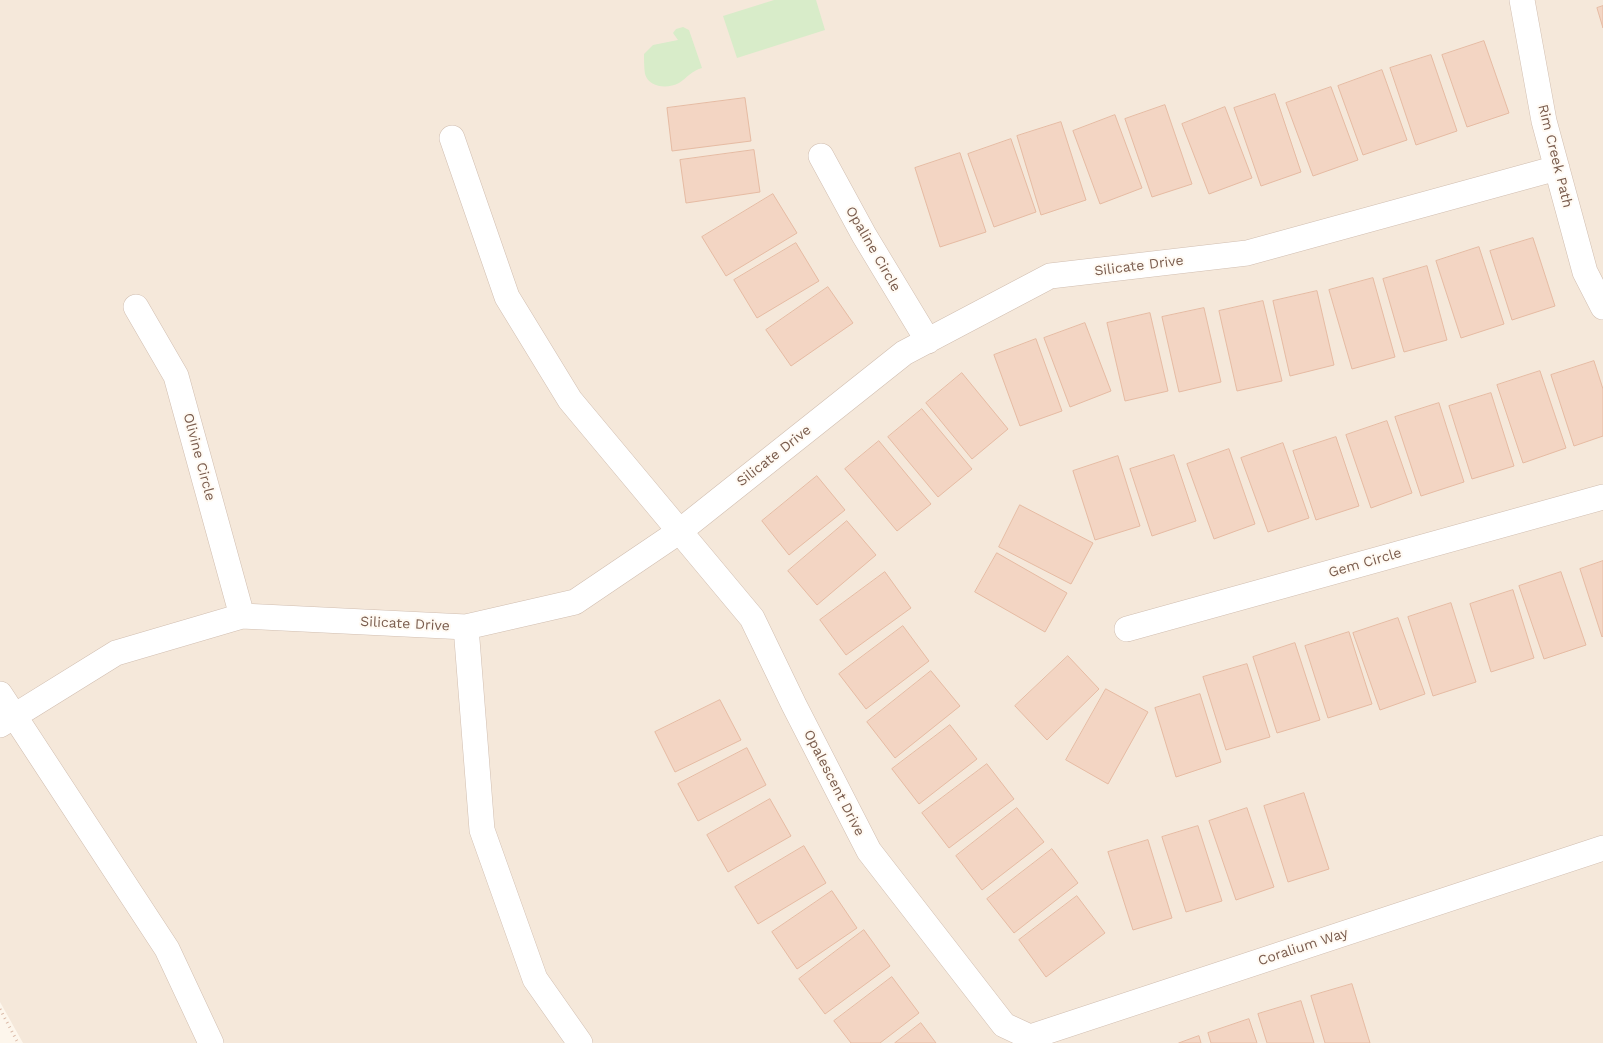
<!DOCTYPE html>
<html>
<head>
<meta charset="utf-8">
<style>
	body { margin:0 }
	canvas { display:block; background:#fdf6ec }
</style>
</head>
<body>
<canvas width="1603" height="1043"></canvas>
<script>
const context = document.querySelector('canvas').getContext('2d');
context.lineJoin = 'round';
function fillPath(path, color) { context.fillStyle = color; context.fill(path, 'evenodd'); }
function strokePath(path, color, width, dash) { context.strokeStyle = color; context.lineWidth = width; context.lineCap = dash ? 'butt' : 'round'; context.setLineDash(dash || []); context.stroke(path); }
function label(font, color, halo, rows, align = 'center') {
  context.font = font + ' "Work Sans",sans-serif'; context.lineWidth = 4; context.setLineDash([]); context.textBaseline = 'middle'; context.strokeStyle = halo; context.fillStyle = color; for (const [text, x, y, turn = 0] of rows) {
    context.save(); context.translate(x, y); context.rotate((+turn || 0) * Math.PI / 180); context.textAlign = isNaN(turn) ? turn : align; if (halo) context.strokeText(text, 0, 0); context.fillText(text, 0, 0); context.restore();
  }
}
fillPath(new Path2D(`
	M0 0H1603V1043H23L0 1002Z`), '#f5e8da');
fillPath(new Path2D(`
	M774 0H816L825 30 737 58 723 16Z
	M683 27 689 30 702 68C691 71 687 78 679 83 668 89 649 88 645 74 644 68 644 60 644 54L653 45 678 40 673 33 676 29Z`), '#d8ecc9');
const building = new Path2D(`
	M1603 6V28L1597 8Z
	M1484 41 1509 113 1467 127 1442 55Z
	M1431 55 1457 131 1416 145 1390 68Z
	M1382 70 1407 140 1363 155 1338 86Z
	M1331 87 1358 160 1313 176 1286 103Z
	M1275 94 1301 172 1261 186 1234 108Z
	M745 98 751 141 672 151 667 108Z
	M1165 105 1192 184 1152 197 1125 119Z
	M1225 107 1252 178 1209 194 1182 124Z
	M1115 115 1142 188 1100 204 1073 131Z
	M1061 122 1086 200 1041 215 1017 136Z
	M1011 139 1036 212 994 227 968 154Z
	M754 150 760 192 686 203 680 160Z
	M960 153 986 232 940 247 915 168Z
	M773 194 797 233 726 276 702 237Z
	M1533 238 1555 306 1512 320 1490 251Z
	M796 243 819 281 757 318 734 280Z
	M1479 247 1504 324 1461 338 1436 261Z
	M1427 266 1447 340 1404 352 1383 279Z
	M1373 278 1395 357 1352 369 1329 290Z
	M828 287 853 323 791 366 766 330Z
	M1317 291 1334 365 1290 376 1273 301Z
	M1263 301 1282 381 1237 391 1219 311Z
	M1204 308 1221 382 1179 392 1162 317Z
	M1150 313 1168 391 1125 401 1107 323Z
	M1085 323 1111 391 1070 407 1044 338Z
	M1036 339 1062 411 1020 426 994 355Z
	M1594 361 1603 389V436L1574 446 1551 375Z
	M1540 371 1566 448 1523 463 1497 385Z
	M962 373 1008 429 972 459 926 403Z
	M1491 393 1514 466 1472 479 1449 406Z
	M1439 403 1464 482 1421 496 1395 417Z
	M922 409 972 469 938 497 888 437Z
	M1387 421 1412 493 1371 508 1346 435Z
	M1336 437 1359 506 1316 520 1293 451Z
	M879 441 931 504 897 531 845 469Z
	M1283 443 1309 518 1268 532 1241 458Z
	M1229 449 1255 524 1214 539 1187 464Z
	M1174 455 1196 521 1152 536 1130 469Z
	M1118 456 1140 526 1095 540 1073 471Z
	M817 476 845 510 789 555 762 521Z
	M1020 505 1093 543 1071 584 999 547Z
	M847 521 876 555 817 605 788 571Z
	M997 553 1067 593 1045 632 975 592Z
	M1603 561V636L1602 637 1580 569Z
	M885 572 911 608 846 655 820 620Z
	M1561 572 1586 645 1544 659 1519 586Z
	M1513 590 1534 658 1491 672 1470 604Z
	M1451 603 1476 682 1433 696 1408 617Z
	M1398 618 1425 694 1380 710 1353 633Z
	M903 626 929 661 866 709 839 674Z
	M1349 632 1372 704 1328 718 1305 646Z
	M1295 643 1320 720 1277 733 1253 657Z
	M1068 656 1099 689 1047 740 1015 706Z
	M1247 664 1270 737 1226 750 1203 677Z
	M931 671 960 706 895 758 867 722Z
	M1106 689 1148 712 1108 784 1066 760Z
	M1200 694 1221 762 1176 777 1155 708Z
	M720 700 741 740 675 772 655 732Z
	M950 725 977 759 919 804 892 769Z
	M747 748 766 785 698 821 678 784Z
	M987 764 1014 799 949 848 922 813Z
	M1304 793 1329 869 1288 882 1264 806Z
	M770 799 791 836 728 872 707 835Z
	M1017 808 1044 842 982 890 956 856Z
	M1247 808 1274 887 1236 900 1209 821Z
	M1198 826 1222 901 1186 912 1162 837Z
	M1148 840 1172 918 1133 930 1108 852Z
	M804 846 826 883 758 924 735 887Z
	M1052 849 1078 883 1014 933 987 899Z
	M832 891 857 928 797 969 772 932Z
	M1077 896 1105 933 1046 977 1019 940Z
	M864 930 890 966 825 1014 799 979Z
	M892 977 919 1013 880 1043H851L834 1021Z
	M1352 984 1370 1043H1325L1311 996Z
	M1301 1001 1314 1043H1267L1258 1014Z
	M1249 1019 1257 1043H1211L1208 1033Z
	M921 1023 936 1043H895Z
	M1199 1036 1201 1043H1179Z`);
fillPath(building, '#f3d5c3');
strokePath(building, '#e6bba3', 1);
const minor = new Path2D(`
	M1522 0 1544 121 1585 272 1603 307
	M452 138 507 297 570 400 752 618 794 705 869 851 1004 1025 1030 1037 1603 848
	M821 156 864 235 928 341
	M136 307 176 376 242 616
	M466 627 482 830 535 979 580 1043
	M1127 629 1603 497
	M0 694 167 949 211 1043
	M0 725 116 653 242 616 466 627 575 602 680 531 904 353 1050 276 1247 253 1557 168`);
strokePath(minor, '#d1beb0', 26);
strokePath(new Path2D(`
	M0 1009 18 1043`), '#d9b8a5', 3, [1, 4]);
strokePath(minor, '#fff', 25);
label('14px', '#7a5c4d', '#fffaf3', [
	["Rim Creek Path",1555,156,76],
	["Opaline Circle",873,249,60],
	["Silicate Drive",1139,266,-7],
	["Silicate Drive",774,456,-38],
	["Olivine Circle",199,457,75],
	["Gem Circle",1365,563,-16],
	["Silicate Drive",405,624,3],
	["Opalescent Drive",834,783,63],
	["Coralium Way",1303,947,-18]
]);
</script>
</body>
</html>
